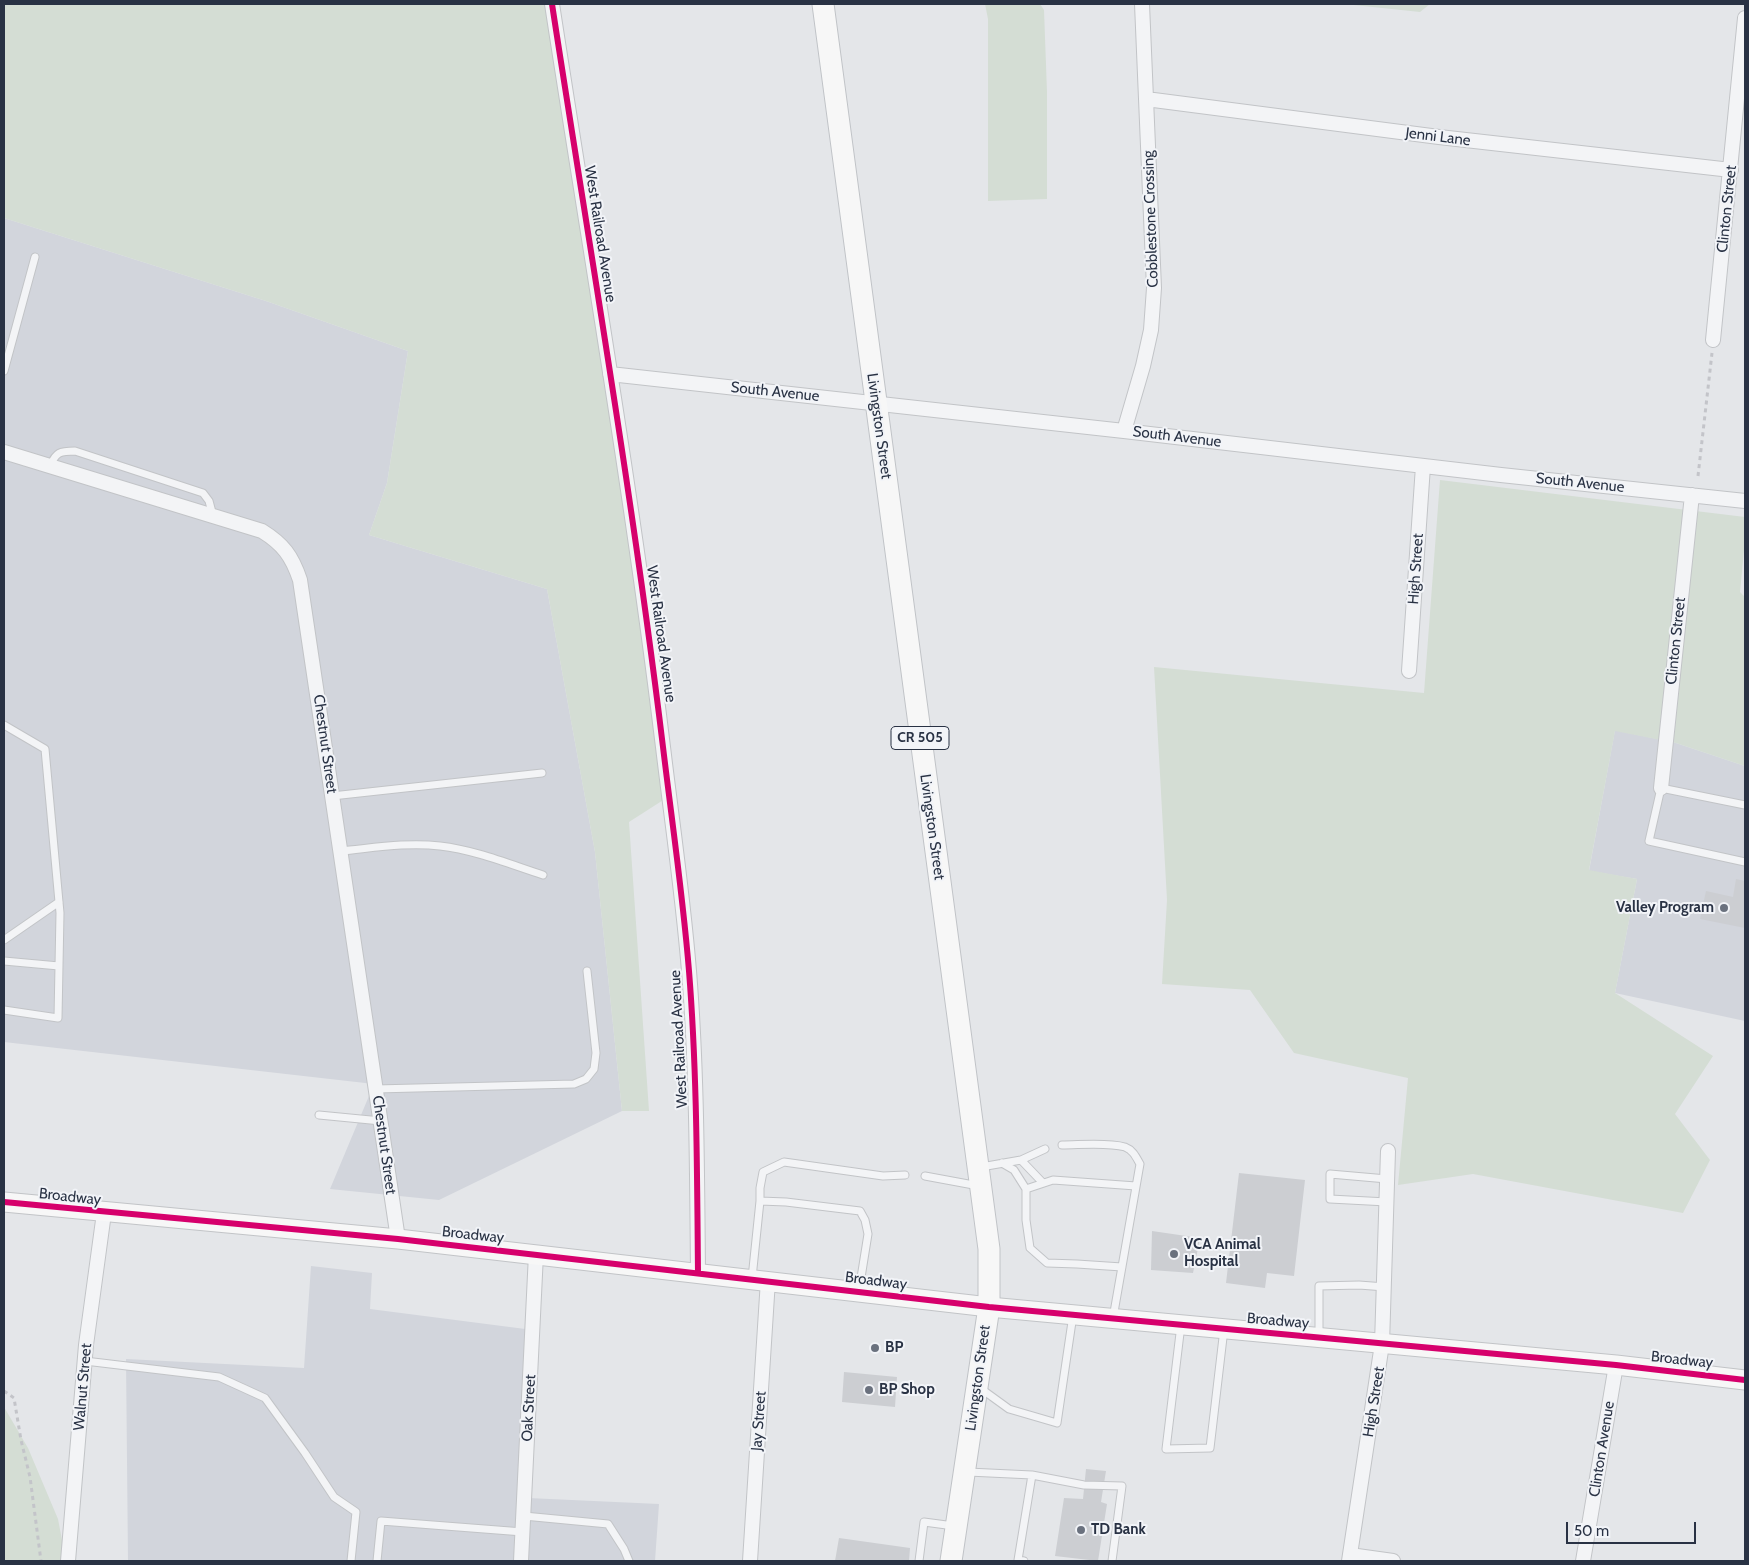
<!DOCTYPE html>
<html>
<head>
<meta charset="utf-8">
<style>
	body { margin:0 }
	#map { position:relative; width:1749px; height:1565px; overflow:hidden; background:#e4e6e9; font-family:Cabin,sans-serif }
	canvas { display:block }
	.frame { position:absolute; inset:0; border:5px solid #293244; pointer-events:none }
	.scale { position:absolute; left:1566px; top:1522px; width:130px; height:22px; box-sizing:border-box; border:2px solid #293244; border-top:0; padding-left:6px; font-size:15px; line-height:18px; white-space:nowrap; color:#293244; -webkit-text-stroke:4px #f2f4f8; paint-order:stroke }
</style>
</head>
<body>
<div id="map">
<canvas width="1749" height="1565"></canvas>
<div class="frame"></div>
<div class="scale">50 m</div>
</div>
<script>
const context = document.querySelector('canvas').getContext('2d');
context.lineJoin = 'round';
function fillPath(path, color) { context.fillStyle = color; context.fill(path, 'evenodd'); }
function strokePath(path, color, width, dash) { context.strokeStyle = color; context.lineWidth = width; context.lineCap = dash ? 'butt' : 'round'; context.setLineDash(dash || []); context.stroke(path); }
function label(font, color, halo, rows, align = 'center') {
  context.font = font + ' Cabin,sans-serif'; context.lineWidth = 4; context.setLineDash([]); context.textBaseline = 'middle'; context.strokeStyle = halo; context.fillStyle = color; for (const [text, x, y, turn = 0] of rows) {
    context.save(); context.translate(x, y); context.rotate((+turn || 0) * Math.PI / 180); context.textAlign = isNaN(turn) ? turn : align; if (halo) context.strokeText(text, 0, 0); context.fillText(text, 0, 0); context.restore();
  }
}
fillPath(new Path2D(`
	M4 218 266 301 408 351 387 483 369 535 547 589 595 852 622 1111 439 1200 330 1189 374 1084 4 1042Z
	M1615 730 1676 743 1745 766V1021L1615 993 1637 879 1589 871Z
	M311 1266 372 1273 370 1309 533 1330 528 1498 659 1504 655 1561H128L126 1359 304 1368Z`), '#d2d5dc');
fillPath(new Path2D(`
	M4 4H555L668 797 629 822 649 1111H622L595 852 547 589 369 535 387 483 408 351 266 301 4 218Z
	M985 4H1040L1044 10 1047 92V199L988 201V19Z
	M1344 4H1430L1420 12Z
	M1440 480 1745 517V540L1740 592 1745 597V766L1676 743 1615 731 1589 870 1637 879 1615 993 1713 1056 1675 1114 1710 1160 1683 1213 1473 1174 1398 1185 1408 1078 1294 1053 1250 990 1162 984 1167 900 1154 667 1424 693Z
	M4 1407 28 1448 58 1519 66 1561H4Z`), '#d4ddd4');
fillPath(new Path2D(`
	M1736 879 1745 881V928L1700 919 1706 891 1733 897Z
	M1239 1173 1305 1180 1294 1276 1267 1273 1265 1288 1226 1283Z
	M1152 1231 1200 1238 1193 1273 1151 1270Z
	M844 1372 897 1377 895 1407 842 1402Z
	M1086 1469 1106 1471 1101 1502 1107 1504 1098 1561 1055 1556 1064 1498 1083 1499Z
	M839 1538 910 1548 909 1561H835Z`), '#ccced2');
const lane = new Path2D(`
	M4 371 35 257
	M50 466C56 452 60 451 75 451L203 493 209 501 213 516
	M4 725 45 749 60 913 58 1018 4 1010
	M332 796 542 773
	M1745 805 1661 788 1649 841 1745 862
	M341 851C373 848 407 842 440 846 475 850 509 864 543 875
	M4 940 59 902
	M4 961 59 966
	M376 1089 574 1084 586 1079 594 1069 596 1053 587 971
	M319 1115 381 1121
	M1062 1145C1080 1145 1107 1142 1125 1147 1133 1150 1136 1157 1140 1164L1113 1318
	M1021 1160 1043 1183
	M1002 1163 1014 1170 1026 1189V1220L1030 1248 1047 1263 1077 1264 1122 1267
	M981 1167 1021 1160 1045 1149
	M925 1176 979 1186
	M1026 1189 1053 1180 1136 1186
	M760 1201V1188L763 1172 784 1162 883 1176 905 1175
	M1387 1202 1330 1199V1174L1387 1179
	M752 1278 760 1201 786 1202 860 1211 865 1220 868 1234 859 1290
	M1181 1325 1166 1449 1210 1448 1224 1329
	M1319 1337V1286L1359 1285 1385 1287
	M85 1361 219 1377 265 1398 305 1453 334 1497 356 1512 351 1561
	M980 1388 1009 1409 1057 1423 1073 1315
	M968 1472 1032 1475 1084 1485 1122 1486 1112 1561
	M524 1516 608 1524 624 1549 629 1561
	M377 1561 381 1521 523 1532
	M919 1561 924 1522 954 1526
	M1024 1561 1018 1560 1032 1475`);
const street = new Path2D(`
	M552 4C590 251 633 499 663 747 672 822 683 896 689 971 697 1071 697 1172 698 1273
	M1146 99 1439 137 1731 170
	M1713 340 1745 18
	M610 374 1124 431 1501 475 1745 501
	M1124 431 1143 366 1151 330 1154 288 1142 4
	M4 452 262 531C283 544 292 556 300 580L398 1239
	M1409 671 1423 466
	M1661 788 1692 495
	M1350 1555 1393 1561
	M68 1561 86 1345 104 1213
	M521 1561 536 1254
	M750 1561 768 1280
	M1349 1561 1382 1344 1388 1151
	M1583 1561 1616 1365`);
const secondary = new Path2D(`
	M4 1202 398 1239 989 1307 1616 1365 1745 1380`);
const primary = new Path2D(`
	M823 4 989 1249V1307L951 1561`);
strokePath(lane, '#c2c4c7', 9);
strokePath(street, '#c2c4c7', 16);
strokePath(secondary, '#c2c4c7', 21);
strokePath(primary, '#c0c3c7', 23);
strokePath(new Path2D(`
	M1698 476 1712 353
	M4 1391 14 1398 21 1440 30 1477 41 1561`), '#c3c4c9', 3, [4, 4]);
strokePath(lane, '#f3f4f6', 7);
strokePath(street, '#f3f4f6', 14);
strokePath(secondary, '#f7f7f7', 19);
strokePath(primary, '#f7f7f7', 21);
strokePath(new Path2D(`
	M552 4C590 251 633 499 663 747 672 822 683 896 689 971 697 1071 697 1172 698 1273
	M4 1202 398 1239 989 1307 1616 1365 1745 1380`), '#d6006c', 6);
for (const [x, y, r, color] of [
	[1724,908,5,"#6a717e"],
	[1174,1254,5,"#6a717e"],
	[875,1348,5,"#6a717e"],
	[869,1390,5,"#6a717e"],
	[1081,1530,5,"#6a717e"]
]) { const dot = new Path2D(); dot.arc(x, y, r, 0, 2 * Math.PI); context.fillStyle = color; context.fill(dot); strokePath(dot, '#f2f4f8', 2); }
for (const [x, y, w] of [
	[920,738,58]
]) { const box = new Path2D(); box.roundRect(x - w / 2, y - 11.5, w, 23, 4); context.fillStyle = '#f2f4f8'; context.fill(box); strokePath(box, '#293244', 1); }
label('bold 14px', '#293244', null, [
	["CR 505",920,738]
]);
label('15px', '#293244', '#f2f4f8', [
	["Jenni Lane",1438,137,7],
	["Clinton Street",1727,209,-84],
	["Cobblestone Crossing",1151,219,-92],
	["West Railroad Avenue",600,234,81],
	["South Avenue",775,392,6],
	["Livingston Street",879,426,82],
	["South Avenue",1177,437,7],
	["South Avenue",1580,483,6],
	["High Street",1416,569,-86],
	["West Railroad Avenue",661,634,82],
	["Clinton Street",1676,641,-84],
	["Chestnut Street",325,744,82],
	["Livingston Street",932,827,82],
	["West Railroad Avenue",679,1039,-93],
	["Chestnut Street",384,1145,82],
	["Broadway",70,1197,6],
	["Broadway",473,1235,6],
	["Broadway",876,1281,7],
	["Broadway",1278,1321,5],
	["Broadway",1682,1360,6],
	["Livingston Street",978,1378,-82],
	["Walnut Street",83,1387,-85],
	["High Street",1374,1402,-81],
	["Oak Street",529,1408,-87],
	["Jay Street",759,1421,-86],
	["Clinton Avenue",1602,1449,-81]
]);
label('bold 15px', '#293244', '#f2f4f8', [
	["Valley Program",1714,908,"right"],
	["VCA Animal",1184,1245],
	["Hospital",1184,1262],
	["BP",885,1348],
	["BP Shop",879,1390],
	["TD Bank",1091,1530]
], 'left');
</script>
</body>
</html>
